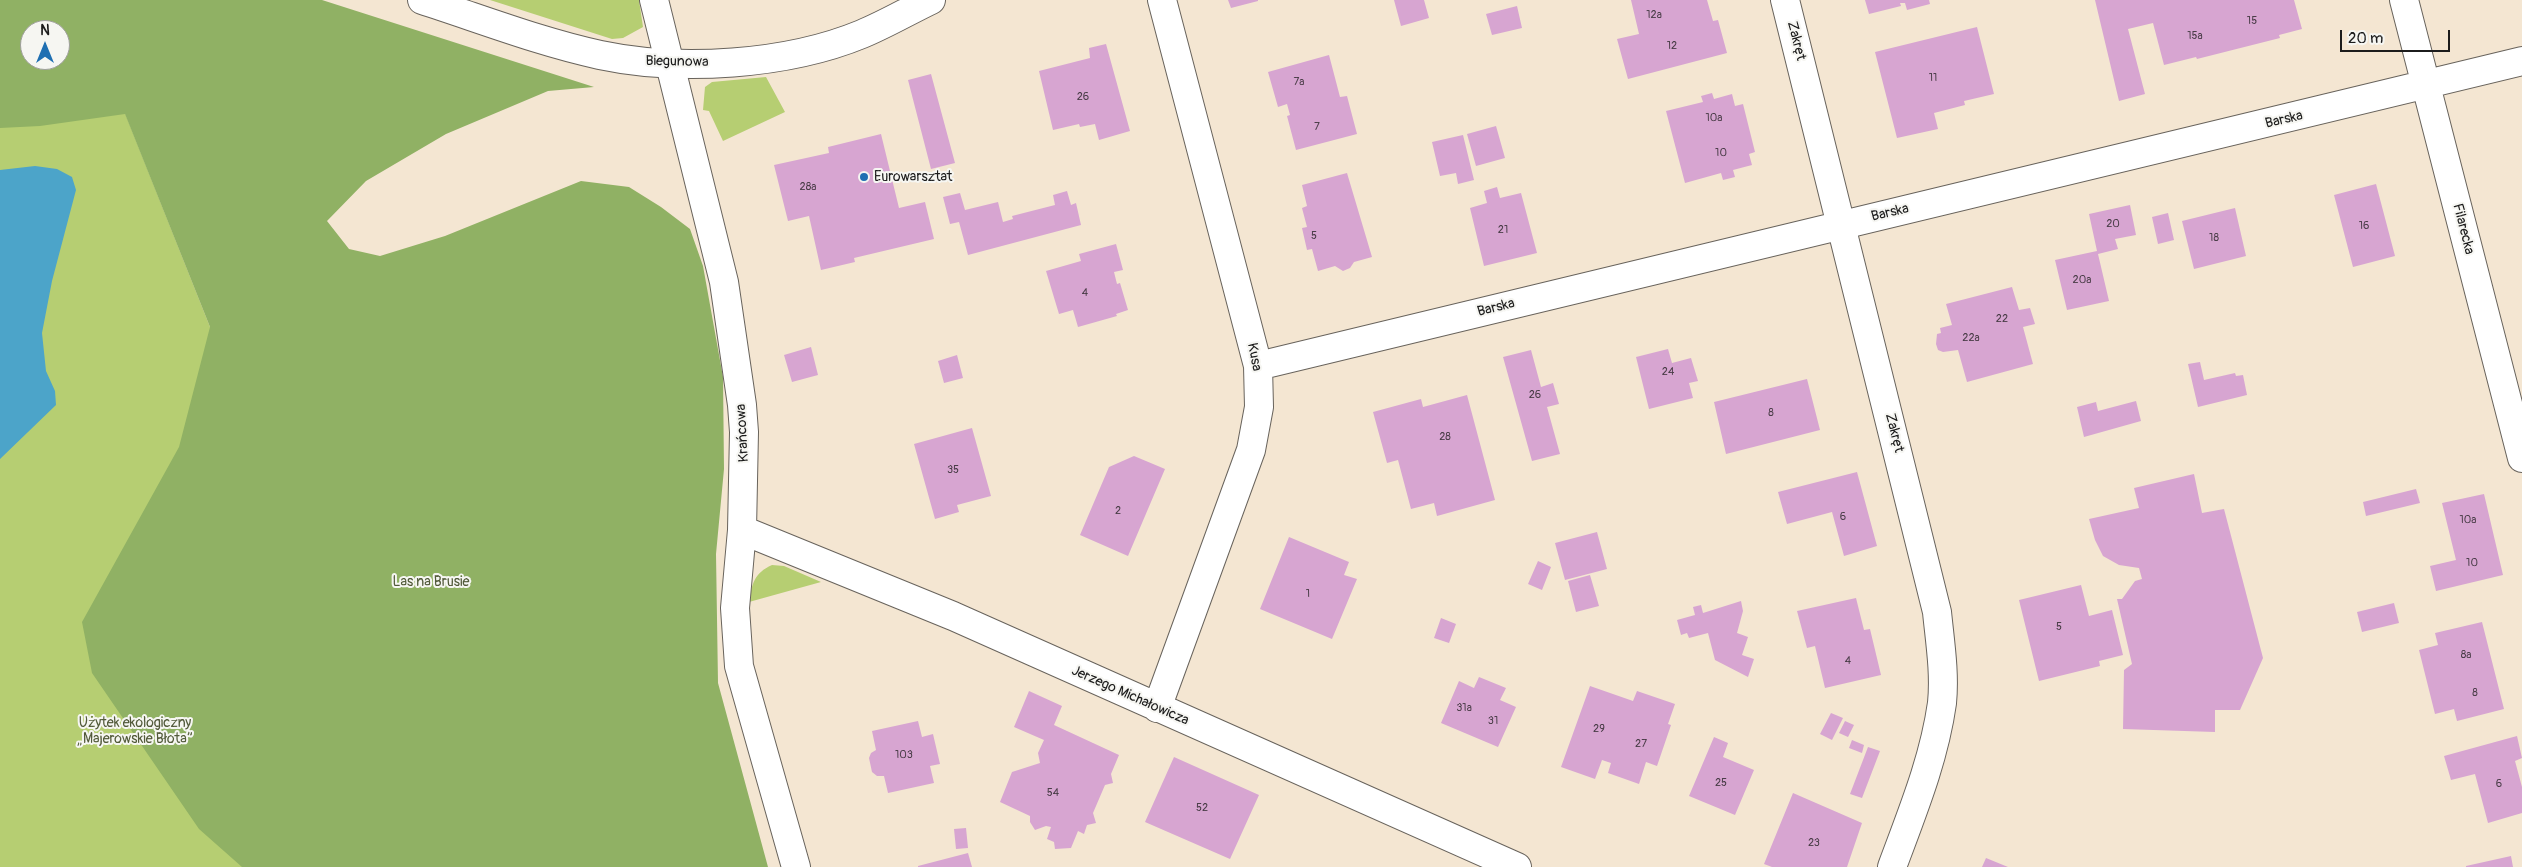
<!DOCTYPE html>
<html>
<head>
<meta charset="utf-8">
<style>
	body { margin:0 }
	#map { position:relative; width:2522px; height:867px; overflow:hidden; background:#f4e6d2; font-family:Pangolin,sans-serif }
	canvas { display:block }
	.north { position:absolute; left:20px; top:20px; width:50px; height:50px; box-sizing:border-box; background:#f6f6f2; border:1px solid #9f9f9c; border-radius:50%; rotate:0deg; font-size:14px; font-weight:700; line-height:20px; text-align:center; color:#1c1c1c }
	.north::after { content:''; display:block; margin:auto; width:18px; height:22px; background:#1f6fb2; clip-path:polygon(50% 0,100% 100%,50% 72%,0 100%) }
	.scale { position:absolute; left:2340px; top:30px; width:110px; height:22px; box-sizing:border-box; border:2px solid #1c1c1c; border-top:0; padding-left:6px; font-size:15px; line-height:18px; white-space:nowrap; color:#1c1c1c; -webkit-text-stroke:4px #f6f6f2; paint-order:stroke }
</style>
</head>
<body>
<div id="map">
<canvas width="2522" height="867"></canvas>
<div class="north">N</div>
<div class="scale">20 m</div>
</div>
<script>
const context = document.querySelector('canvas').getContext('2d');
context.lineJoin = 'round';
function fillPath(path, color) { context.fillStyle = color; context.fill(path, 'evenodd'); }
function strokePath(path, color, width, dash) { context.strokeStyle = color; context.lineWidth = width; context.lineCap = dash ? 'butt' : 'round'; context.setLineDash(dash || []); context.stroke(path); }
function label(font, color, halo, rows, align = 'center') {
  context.font = font + ' Pangolin,sans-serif'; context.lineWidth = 4; context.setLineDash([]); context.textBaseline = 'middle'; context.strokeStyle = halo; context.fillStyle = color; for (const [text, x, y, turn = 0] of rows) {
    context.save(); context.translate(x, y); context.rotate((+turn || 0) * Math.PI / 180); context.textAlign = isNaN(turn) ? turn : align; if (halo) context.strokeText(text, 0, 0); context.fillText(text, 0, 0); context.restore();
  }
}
fillPath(new Path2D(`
	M490 0H639L643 27 623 38 612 39Z
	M0 37 30 60H60L125 113 210 327 314 867H0Z
	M766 77 785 112 723 141 709 111 703 110 705 87 712 82Z
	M772 565 784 566 821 582 749 602C752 584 754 573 772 565Z`), '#b6ce72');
fillPath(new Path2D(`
	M0 0H322L594 87 548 91 446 134 366 181 327 221 349 249 380 256 445 236 581 181 629 187 661 207 690 229 703 266 723 377 724 469 716 554 718 683 768 867H242L199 829 92 673 82 622 179 447 210 327 125 114 40 126 0 128ZM30 30H60V60H30Z`), '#90b164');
fillPath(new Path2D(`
	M35 166 57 169 72 177 76 190 52 281 42 333 46 371 55 391 56 405 0 459V170Z`), '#4ca4c9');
fillPath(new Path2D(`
	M1228 0H1258V1L1231 8Z
	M1394 0H1424L1429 18 1401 26Z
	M1631 0H1707L1713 21 1718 20 1727 53 1628 79 1617 39 1639 34Z
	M1865 0H1929L1930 4 1907 10 1905 3H1900L1901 6 1869 14Z
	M2095 0H2294L2302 29 2279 35 2280 38 2197 59 2196 57 2164 65 2153 23 2128 29 2145 94 2119 101Z
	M1517 6 1522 28 1492 35 1486 14Z
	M1977 27 1994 94 1964 101 1965 105 1934 113 1938 129 1897 138 1875 52Z
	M1106 44 1130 131 1099 140 1095 124 1080 127 1079 124 1053 130 1039 71 1090 58 1089 48Z
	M1329 55 1340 97 1347 96 1357 134 1296 150 1287 116 1290 115 1287 104 1278 107 1268 72Z
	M931 74 955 163 931 169 908 80Z
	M1712 93 1714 99 1732 94 1735 106 1743 104 1755 152 1749 154 1752 165 1733 170 1735 177 1723 180 1721 173 1685 183 1666 111 1703 102 1701 96Z
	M1496 126 1505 158 1476 166 1467 134Z
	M881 134 899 208 925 202 934 239 854 258 855 262 821 270 809 216 788 221 774 165 829 153 828 147Z
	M1463 135 1474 180 1458 184 1456 173 1440 176 1432 142Z
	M1347 173 1372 257 1354 262 1350 268 1343 271 1335 266 1318 271 1312 249 1307 250 1302 228 1307 227 1302 208 1307 206 1302 185Z
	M2376 184 2395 256 2353 267 2334 195Z
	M1497 187 1500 198 1521 193 1537 253 1484 266 1470 208 1487 203 1484 191Z
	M1067 191 1071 205 1076 203 1081 225 968 255 959 222 950 224 943 197 960 193 965 210 998 202 1003 222 1013 219 1012 216 1055 205 1053 195Z
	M2130 205 2136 235 2115 239 2118 249 2098 254 2109 301 2067 310 2055 260 2097 251 2089 214Z
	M2235 208 2246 256 2194 269 2182 221Z
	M2168 213 2174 240 2158 244 2152 217Z
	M1116 244 1123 270 1114 272 1117 284 1120 283 1128 310 1116 314 1117 316 1078 327 1073 310 1059 314 1046 271 1081 261 1079 254Z
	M2012 287 2019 310 2030 308 2035 324 2023 327 2033 364 1967 382 1958 350 1943 352 1938 350 1936 344 1937 334 1941 333 1940 328 1952 325 1946 304Z
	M811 347 818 375 792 382 784 355Z
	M1668 349 1672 363 1691 358 1698 381 1689 383 1693 398 1649 409 1636 357Z
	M1531 350 1541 387 1553 383 1559 404 1547 407 1560 454 1532 461 1503 357Z
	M957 355 963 378 944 383 938 361Z
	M2200 362 2204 380 2235 373 2236 376 2243 375 2247 395 2198 407 2188 364Z
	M1807 379 1820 430 1726 454 1714 402Z
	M1467 395 1495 500 1437 516 1434 503 1411 509 1398 460 1387 463 1373 412 1421 399 1423 407Z
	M2136 401 2141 421 2084 437 2077 407 2096 402 2098 411Z
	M972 428 991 496 957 505 959 512 935 519 914 444Z
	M1134 456 1165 469 1128 556 1080 535 1109 467Z
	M1857 472 1877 546 1844 556 1832 512 1787 524 1778 492Z
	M2194 474 2202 513 2224 509 2263 658 2240 710H2215V732L2123 729 2124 670 2132 664 2117 599H2122L2135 581 2142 579 2139 568 2119 565 2103 556 2095 540 2089 519 2139 508 2134 488Z
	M2416 489 2420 503 2366 516 2363 502Z
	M2484 494 2503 575 2436 591 2430 566 2456 560 2442 503Z
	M1597 532 1607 569 1565 580 1555 543Z
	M1289 537 1349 562 1344 575 1357 579 1332 639 1260 609Z
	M1538 561 1551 567 1542 590 1528 584Z
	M1590 575 1599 606 1576 612 1568 581Z
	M2081 585 2089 616 2112 610 2123 655 2099 661 2100 666 2039 681 2019 600Z
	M1856 598 1864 630 1870 629 1881 675 1825 688 1815 646 1807 648 1797 611Z
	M1741 601 1743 611 1737 633 1748 637 1742 655 1754 659 1748 677 1715 660 1708 633 1689 638 1687 633 1681 635 1677 620 1695 615 1693 607 1701 605 1703 613Z
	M2394 603 2399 623 2362 632 2357 612Z
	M1441 618 1456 624 1449 643 1434 638Z
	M2482 622 2504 709 2457 721 2454 709 2435 714 2419 650 2438 645 2435 633Z
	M1479 677 1506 688 1500 700 1516 707 1498 747 1441 723 1459 681 1474 688Z
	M1590 686 1633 701 1637 691 1675 704 1668 724 1671 725 1657 766 1646 762 1639 784 1608 773 1611 763 1602 760 1595 779 1561 767Z
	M1029 691 1062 706 1054 725 1119 755 1111 774 1113 783 1105 785 1093 813 1096 823 1087 825 1084 834 1078 831 1071 848 1055 849 1054 842 1047 839 1051 827 1046 826 1035 830 1030 822V816L1000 802 1012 772 1040 763 1038 753 1044 740 1014 727Z
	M1831 713 1843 718 1832 740 1820 734Z
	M918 721 922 737 933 734 940 764 930 766 934 783 888 793 884 776H877L872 772 869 758 871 753 876 750 872 731Z
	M1845 721 1854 725 1848 737 1839 733Z
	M2517 736 2522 758 2515 761 2522 787V813L2488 823 2475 774 2451 780 2444 756Z
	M1714 737 1728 743 1723 757 1754 770 1735 815 1689 796Z
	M1852 740 1864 745 1862 753 1849 748Z
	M1868 747 1880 751 1862 798 1850 794Z
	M1174 757 1259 795 1230 859 1145 822Z
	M1793 793 1862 823 1847 867H1772L1764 864Z
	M966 828 968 848 956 849 954 829Z
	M968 853 972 867H918V866Z
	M2511 856 2513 867H2466V866Z
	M1986 858 2008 867H1982Z`), '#d7a5d1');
const street = new Path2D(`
	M654 0 724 282 742 405 744 432 742 530 735 608 739 666 796 867
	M1785 0 1937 612C1940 642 1945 673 1942 703 1934 760 1912 813 1892 867
	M2404 0 2522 458
	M1258 366 2522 61
	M742 530 953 616 1517 867
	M1157 708 1251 450 1259 407 1258 366 1162 0`);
const secondary = new Path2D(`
	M422 0C481 19 540 42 600 55 680 72 787 65 862 34 886 24 908 11 931 0`);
strokePath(street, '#68635c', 30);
strokePath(secondary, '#68635c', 30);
strokePath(street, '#fff', 28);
strokePath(secondary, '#fff', 28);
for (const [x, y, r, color] of [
	[864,177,5,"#1f6fb2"]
]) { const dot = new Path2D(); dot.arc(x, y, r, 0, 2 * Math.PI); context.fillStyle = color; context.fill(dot); strokePath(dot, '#f6f6f2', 2); }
label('11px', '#4b3e49', null, [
	["12a",1654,15],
	["15",2252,21],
	["15a",2195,36],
	["12",1672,46],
	["11",1933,78],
	["7a",1299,82],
	["26",1083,97],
	["10a",1714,118],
	["7",1317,127],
	["10",1721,153],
	["28a",808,187],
	["20",2113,224],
	["16",2364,226],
	["21",1503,230],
	["5",1314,236],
	["18",2214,238],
	["20a",2082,280],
	["4",1085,293],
	["22",2002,319],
	["22a",1971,338],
	["24",1668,372],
	["26",1535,395],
	["8",1771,413],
	["28",1445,437],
	["35",953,470],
	["2",1118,511],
	["6",1843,517],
	["10a",2468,520],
	["10",2472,563],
	["1",1308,594],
	["5",2059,627],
	["8a",2466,655],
	["4",1848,661],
	["8",2475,693],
	["31a",1464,708],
	["31",1493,721],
	["29",1599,729],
	["27",1641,744],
	["103",904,755],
	["25",1721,783],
	["6",2499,784],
	["54",1053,793],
	["52",1202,808],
	["23",1814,843]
]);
label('14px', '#1c1c1c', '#f6f6f2', [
	["Zakręt",1796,41,76],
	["Biegunowa",677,62,1],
	["Barska",2284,120,-13],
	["Barska",1890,213,-13],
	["Filarecka",2463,229,76],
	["Barska",1496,308,-14],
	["Kusa",1254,357,79],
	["Krańcowa",743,433,-93],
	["Zakręt",1894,433,76],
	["Jerzego Michałowicza",1130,696,24]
]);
label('14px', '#1c1c1c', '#f6f6f2', [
	["Eurowarsztat",874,177]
], 'left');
label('14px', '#525a3a', '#f6f6f2', [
	["Las na Brusie",431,582],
	["Użytek ekologiczny",135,723],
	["„Majerowskie Błota”",135,739]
]);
</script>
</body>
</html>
